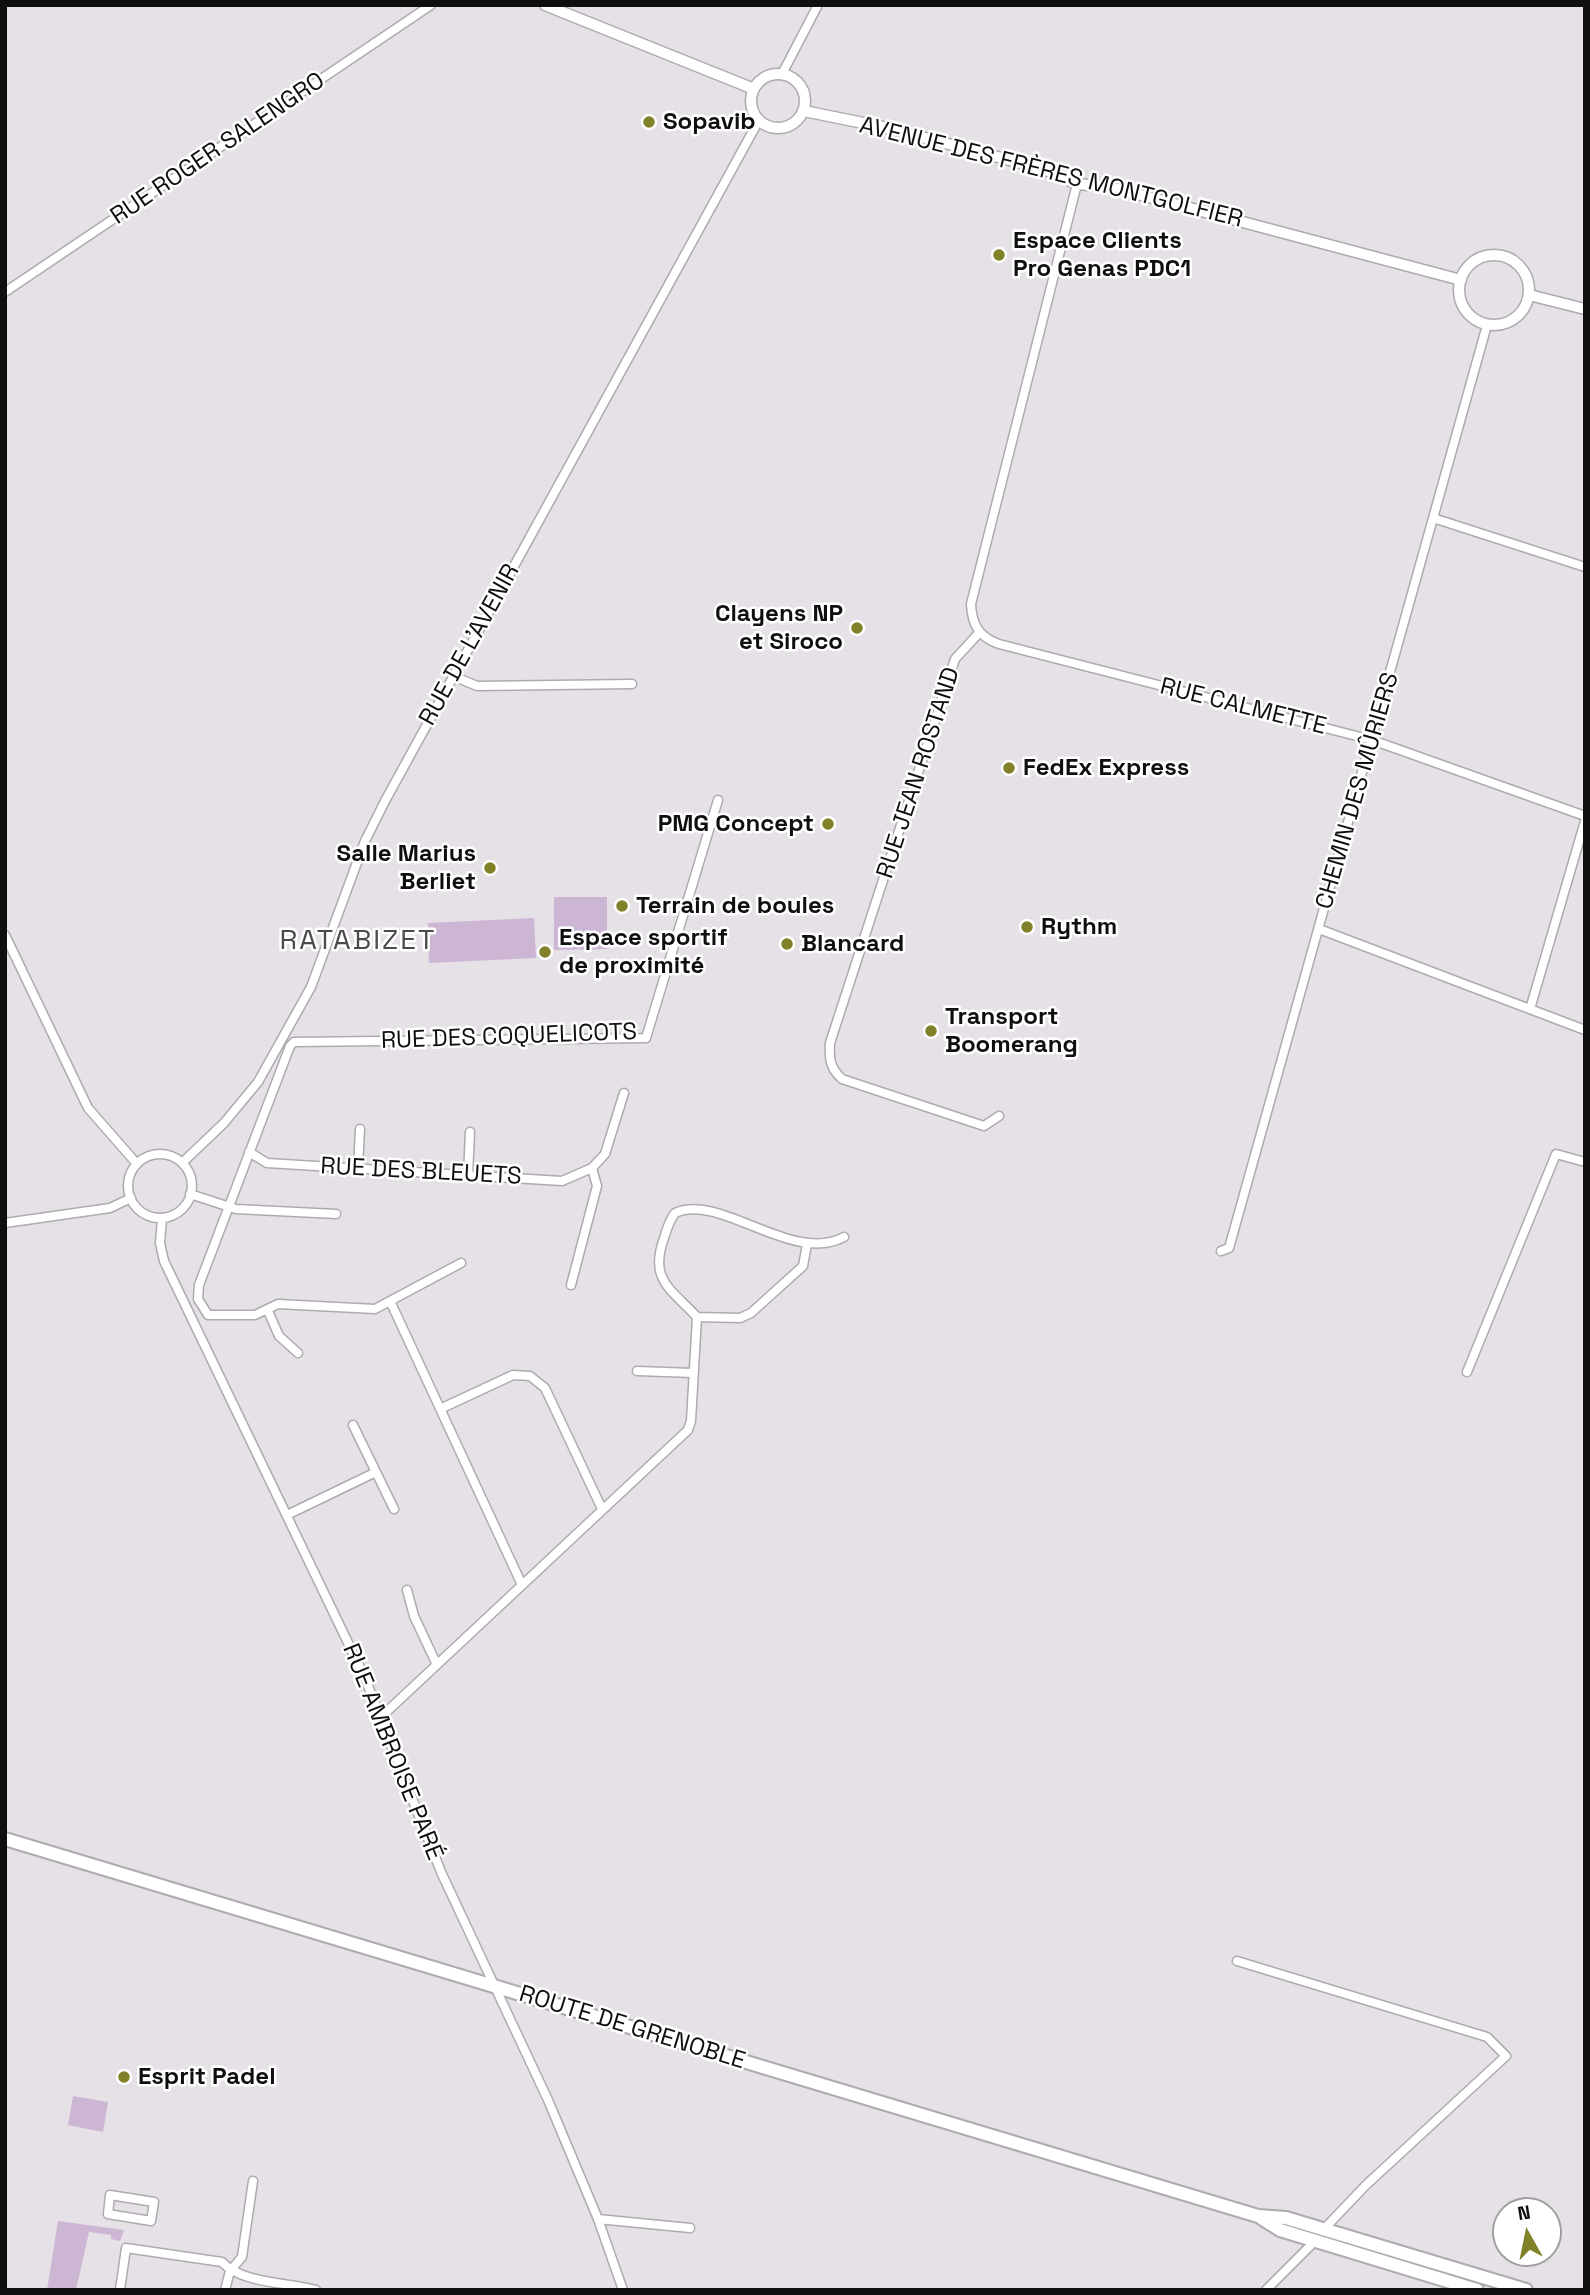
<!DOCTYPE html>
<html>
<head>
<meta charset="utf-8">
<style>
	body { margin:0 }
	#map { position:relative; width:1590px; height:2295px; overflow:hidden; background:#e5e1e6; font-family:"Space Grotesk",sans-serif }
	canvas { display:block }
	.frame { position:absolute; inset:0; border:7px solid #100e10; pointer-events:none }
	.north { position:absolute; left:1492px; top:2197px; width:70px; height:70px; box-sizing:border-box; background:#fff; border:2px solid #9f9f9f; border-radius:50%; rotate:351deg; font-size:19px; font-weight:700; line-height:28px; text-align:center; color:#100e10 }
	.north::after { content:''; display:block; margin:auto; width:24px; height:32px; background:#818129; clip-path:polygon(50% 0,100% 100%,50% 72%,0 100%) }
</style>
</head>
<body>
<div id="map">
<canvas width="1590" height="2295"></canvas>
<div class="frame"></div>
<div class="north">N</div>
</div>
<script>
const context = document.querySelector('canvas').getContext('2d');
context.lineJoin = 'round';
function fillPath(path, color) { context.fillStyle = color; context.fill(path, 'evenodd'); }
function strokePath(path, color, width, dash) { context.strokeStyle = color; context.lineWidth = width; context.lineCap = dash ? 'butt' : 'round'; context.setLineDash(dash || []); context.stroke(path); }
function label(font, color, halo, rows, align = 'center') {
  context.font = font + ' "Space Grotesk",sans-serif'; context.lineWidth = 5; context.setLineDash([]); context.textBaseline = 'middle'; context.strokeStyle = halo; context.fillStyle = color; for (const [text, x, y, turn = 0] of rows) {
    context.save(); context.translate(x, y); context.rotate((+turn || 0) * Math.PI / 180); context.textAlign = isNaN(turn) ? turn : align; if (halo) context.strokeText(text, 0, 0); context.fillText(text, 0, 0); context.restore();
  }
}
fillPath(new Path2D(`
	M554 897H607V949L554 950Z
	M534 918 536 958 429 963 428 923Z
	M73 2096 108 2102 103 2132 68 2125Z
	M58 2221 124 2230 120 2241 111 2239V2235L89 2232 76 2290H47Z`), '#cdb6d4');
const minor = new Path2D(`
	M782 74 818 5
	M1077 184 971 604C972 625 979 637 999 644L1372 740 1585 816
	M5 292 431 5
	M1433 518 1585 567
	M979 633 955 659 830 1043C829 1059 830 1068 842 1079L984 1126 999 1116
	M453 676 477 686 632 684
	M1319 929 1585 1030
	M5 935 88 1108 137 1164
	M1530 1009 1585 821
	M249 1152 267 1163 562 1181 592 1168
	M128 1186a32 32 0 1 1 64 0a32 32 0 1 1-64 0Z
	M182 1163 224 1123 258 1082 311 987 365 841 385 801 759 120
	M358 1169 360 1129
	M468 1175 470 1132
	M190 1194 236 1209 336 1214
	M162 1219 160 1243 164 1261 365 1678 441 1872 548 2100 598 2219 623 2290
	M5 1223 110 1208 131 1198
	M1221 1251 1229 1248 1487 325
	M461 1263 375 1309 278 1304 255 1315H208L198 1299 199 1285 290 1046 294 1042 646 1038 718 800
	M571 1285 597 1186 592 1168 605 1154 624 1093
	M391 1303 522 1585
	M268 1311 279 1336 298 1353
	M697 1317C670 1288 649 1280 664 1238 667 1229 669 1221 675 1213 720 1192 792 1265 844 1237
	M637 1371 693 1373
	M1467 1372 1556 1154 1585 1162
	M440 1409 513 1375 530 1376 545 1388 602 1509
	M353 1425 394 1509
	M287 1515 376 1472
	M407 1590 414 1616 437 1665
	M382 1716 688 1430 691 1421 697 1317 740 1318 751 1313 803 1266 807 1244
	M1237 1961 1487 2037 1506 2056 1366 2185 1324 2229
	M110 2195 154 2202 151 2221 108 2214Z
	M598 2219 690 2228
	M120 2290 126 2248 222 2262C242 2284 288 2282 316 2290
	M225 2290 230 2271 242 2257 253 2181
	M1266 2290 1315 2241`);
const tertiary = new Path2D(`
	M545 5 754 89
	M751 101a27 27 0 1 1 54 0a27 27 0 1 1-54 0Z
	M804 111 883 127 1044 169 1077 184 1111 187 1461 280
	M1459 290a35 35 0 1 1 70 0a35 35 0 1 1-70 0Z
	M1529 295 1585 309`);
const primary = new Path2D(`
	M5 1839 1258 2216 1286 2218 1526 2290
	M1261 2218 1280 2230 1477 2290`);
strokePath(minor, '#aeaab0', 11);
strokePath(tertiary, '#aeaab0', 13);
strokePath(primary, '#aeaab0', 16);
strokePath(minor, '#fff', 8);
strokePath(tertiary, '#fff', 10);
strokePath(primary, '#fff', 12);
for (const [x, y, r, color] of [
	[649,122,7,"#818129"],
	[999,255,7,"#818129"],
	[857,628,7,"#818129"],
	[1009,768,7,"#818129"],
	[828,824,7,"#818129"],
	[490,868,7,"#818129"],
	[622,906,7,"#818129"],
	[1027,927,7,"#818129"],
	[787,944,7,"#818129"],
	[545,952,7,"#818129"],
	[931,1031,7,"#818129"],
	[124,2077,7,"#818129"]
]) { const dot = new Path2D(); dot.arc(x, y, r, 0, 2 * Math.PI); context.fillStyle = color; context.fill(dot); strokePath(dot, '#fff', 2.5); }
label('bold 24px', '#100e10', '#fff', [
	["Sopavib",663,122],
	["Espace Clients",1013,241],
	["Pro Genas PDC1",1013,269],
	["Clayens NP",843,614,"right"],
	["et Siroco",843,642,"right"],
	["FedEx Express",1023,768],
	["PMG Concept",814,824,"right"],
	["Salle Marius",476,854,"right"],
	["Berliet",476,882,"right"],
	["Terrain de boules",636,906],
	["Rythm",1041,927],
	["Espace sportif",559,938],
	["de proximité",559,966],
	["Blancard",801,944],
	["Transport",945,1017],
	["Boomerang",945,1045],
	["Esprit Padel",138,2077]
], 'left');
label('24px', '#100e10', '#fff', [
	["RUE ROGER SALENGRO",218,149,-34],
	["AVENUE DES FRÈRES MONTGOLFIER",1051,173,14],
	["RUE DE L'AVENIR",470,645,-61],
	["RUE CALMETTE",1243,707,14],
	["RUE JEAN ROSTAND",919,773,-72],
	["CHEMIN DES MÛRIERS",1358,791,-74],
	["RUE DES COQUELICOTS",509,1037,-2],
	["RUE DES BLEUETS",421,1172,3],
	["RUE AMBROISE PARÉ",392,1752,68],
	["ROUTE DE GRENOBLE",632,2028,17]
]);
context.letterSpacing = '2px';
label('28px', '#4d4a4e', '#fff', [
	["RATABIZET",358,941]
]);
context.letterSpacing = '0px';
</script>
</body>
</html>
